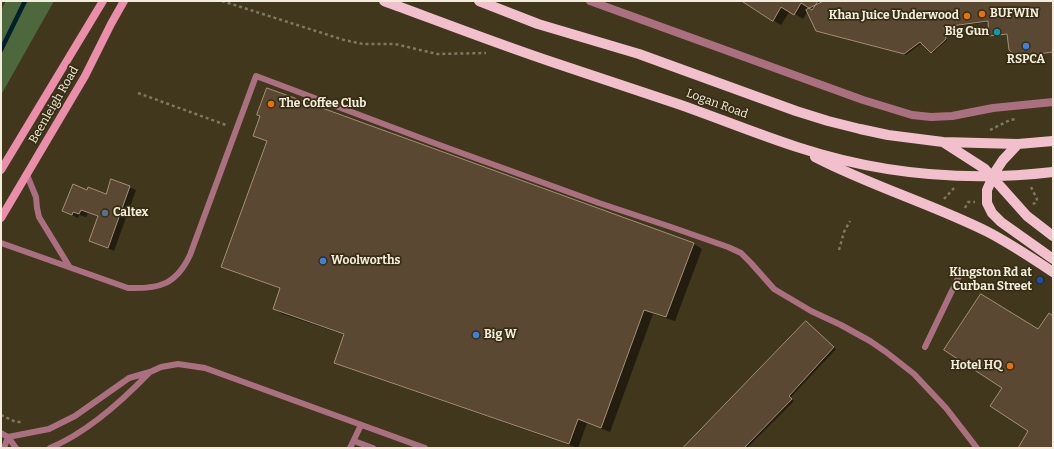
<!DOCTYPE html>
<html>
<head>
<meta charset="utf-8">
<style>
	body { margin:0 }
	#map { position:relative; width:1054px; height:449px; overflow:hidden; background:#40371d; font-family:Bitter,serif }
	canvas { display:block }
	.frame { position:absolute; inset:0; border:2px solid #f3eddd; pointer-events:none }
</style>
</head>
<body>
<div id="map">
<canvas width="1054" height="449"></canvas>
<div class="frame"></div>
</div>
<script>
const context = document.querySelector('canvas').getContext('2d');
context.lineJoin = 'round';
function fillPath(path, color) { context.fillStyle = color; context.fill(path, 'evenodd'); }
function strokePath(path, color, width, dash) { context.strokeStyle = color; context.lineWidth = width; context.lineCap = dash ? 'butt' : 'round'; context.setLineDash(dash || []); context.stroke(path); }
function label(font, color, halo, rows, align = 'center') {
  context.font = font + ' Bitter,serif'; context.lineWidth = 3.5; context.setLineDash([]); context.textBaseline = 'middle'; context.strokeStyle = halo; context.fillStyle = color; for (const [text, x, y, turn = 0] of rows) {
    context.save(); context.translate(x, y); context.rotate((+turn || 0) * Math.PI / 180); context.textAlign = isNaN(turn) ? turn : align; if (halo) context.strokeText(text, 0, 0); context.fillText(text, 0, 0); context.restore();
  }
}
fillPath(new Path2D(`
	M6 1H54L1 95V10Z`), '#4e683d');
fillPath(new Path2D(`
	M743 1H1053V52L1038 54 1039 59 1023 60 1021 58 1008 34 992 36 990 35 989 22 945 28 947 40 933 53 922 43 906 55 819 32 817 31 808 11 803 19 790 11 781 25Z
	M268 89 694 244 702 249 675 321 653 314 610 432 587 423 578 448 344 367 335 362 345 335 282 314 274 309 281 289 231 271 222 266 268 142 254 135 261 116Z
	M129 187 136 190 114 251 90 240 99 217 88 213 86 217 79 215 78 218 64 211 88 191 107 195Z
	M808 324 836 349 790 398 794 401 747 448H685Z`), '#0007');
strokePath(new Path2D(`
	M1 50 25 1`), '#00202d', 4.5);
const building = new Path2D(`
	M742 1H818L812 10 801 3 794 15 781 7 773 21Z
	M824 1H1053V52L1037 54V59H1020L1009 50 1007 34 989 36 988 21 944 27 946 39 931 53 920 42 904 54 816 31 806 10Z
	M267 88 694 243 666 317 644 310 601 428 578 419 569 444 334 363 344 334 273 309 280 288 221 267 267 141 253 136 260 116 257 115Z
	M111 179 130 186 108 248 89 241 98 216 81 210 79 214 73 212 72 215 62 211 73 184 87 190 88 187 106 194Z
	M981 294 1038 329 1049 313 1053 316V448H1018L1028 431 990 406 1002 388 944 350Z
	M806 321 834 347 789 396 792 399 744 448H683Z`);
fillPath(building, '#5b4832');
strokePath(building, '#a48f77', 1);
strokePath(new Path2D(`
	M222 1 344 40 363 44H395L437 54 486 53
	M138 93 226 125
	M990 130 1010 120 1016 119
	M1031 187 1037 199 1036 203 1032 204
	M944 199 954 188
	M965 208 968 202H975
	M839 250 844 232 850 221
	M1 415 16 422H23`), '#807862', 2.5, [3, 3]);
strokePath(new Path2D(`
	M27 175 36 197 37 208 39 217 69 266
	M1 243 128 288C159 289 176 285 190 255L256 76 434 143 599 203 671 227 728 247 741 253 751 263 774 289 811 311 841 325 870 341 886 352 914 374 946 408 977 448
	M925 347 960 274
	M1 433 8 437 16 448
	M8 437 49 429 75 416 129 378 150 372 161 367 178 364 205 368 425 448
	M354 441 373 448
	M4 448 8 437
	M50 448C86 433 122 401 149 373
	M350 448 361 425`), '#ab7080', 6);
strokePath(new Path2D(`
	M590 1 863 100 912 115 931 117 952 116 993 108 1053 102`), '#ab7080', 8);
strokePath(new Path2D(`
	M1 170 103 1
	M1 218 85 76 111 24 124 1`), '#eb8ea9', 8);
strokePath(new Path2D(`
	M384 1C441 22 498 44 555 63 596 77 637 90 678 104 718 118 757 134 797 147 879 174 967 182 1053 172
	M479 1 538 24 639 54 796 111 828 121 860 129 888 135 943 142 1018 144 1053 141
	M943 142 985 169 1027 216 1053 236
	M1018 144 1003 160 995 172 987 190V203L992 213 1001 222 1053 259
	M815 157C871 186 932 204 988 232 1011 244 1032 258 1053 272`), '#f1c0cc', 10);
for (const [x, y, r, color] of [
	[982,14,4,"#e8710a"],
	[967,16,4,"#e8710a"],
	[997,32,4,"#0f9aa8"],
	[1026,46,4,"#3f7fe0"],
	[271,104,4,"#e8710a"],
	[105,213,4,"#5c6f8a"],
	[323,261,4,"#3f7fe0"],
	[1040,280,4,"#1a4fb4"],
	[476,335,4,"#3f7fe0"],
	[1010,366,4,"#e8710a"]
]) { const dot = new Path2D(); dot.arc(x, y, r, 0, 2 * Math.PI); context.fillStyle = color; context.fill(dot); strokePath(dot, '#362d13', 1.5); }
label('bold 12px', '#f3eddd', '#362d13', [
	["BUFWIN",990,14],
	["Khan Juice Underwood",959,16,"right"],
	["Big Gun",989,32,"right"],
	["RSPCA",1026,60,"center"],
	["The Coffee Club",279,104],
	["Caltex",113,213],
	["Woolworths",331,261],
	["Kingston Rd at",1032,273,"right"],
	["Curban Street",1032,287,"right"],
	["Big W",484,335],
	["Hotel HQ",1002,366,"right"]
], 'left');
label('12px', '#f3eddd', '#362d13', [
	["Logan Road",717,104,20],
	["Beenleigh Road",54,105,-60]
]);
</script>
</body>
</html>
